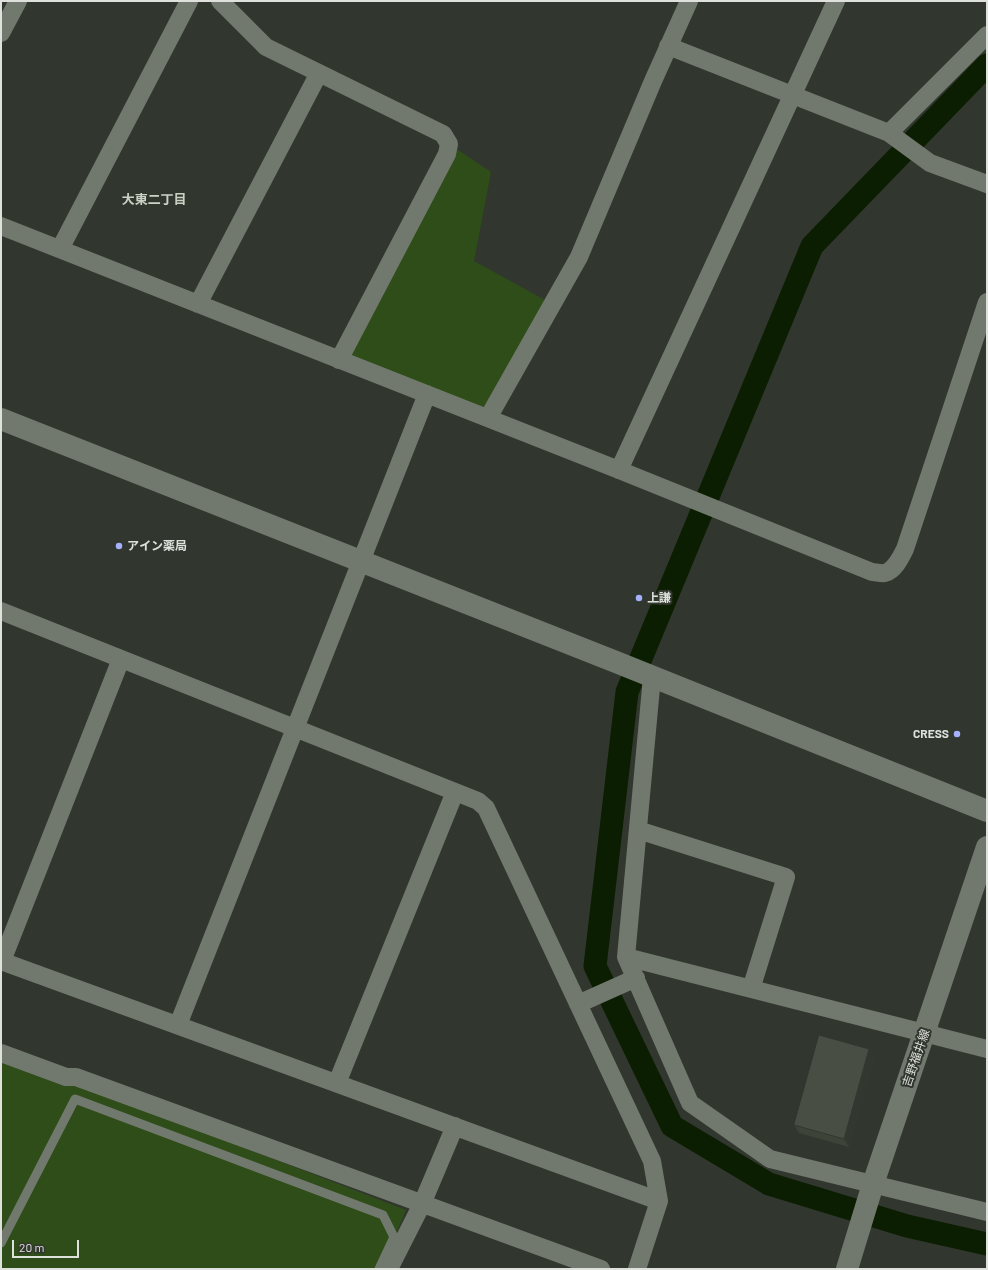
<!DOCTYPE html>
<html>
<head>
<meta charset="utf-8">
<style>
	body { margin:0 }
	#map { position:relative; width:988px; height:1270px; overflow:hidden; background:#31372e; font-family:Barlow,sans-serif }
	canvas { display:block }
	.frame { position:absolute; inset:0; border:2px solid #dee1dc; pointer-events:none }
	.scale { position:absolute; left:12px; top:1240px; width:67px; height:18px; box-sizing:border-box; border:2px solid #dee1dc; border-top:0; padding-left:5px; font-size:12px; line-height:14px; white-space:nowrap; color:#dee1dc; -webkit-text-stroke:3px #31372e; paint-order:stroke }
</style>
</head>
<body>
<div id="map">
<canvas width="988" height="1270"></canvas>
<div class="frame"></div>
<div class="scale">20 m</div>
</div>
<script>
const context = document.querySelector('canvas').getContext('2d');
context.lineJoin = 'round';
function fillPath(path, color) { context.fillStyle = color; context.fill(path, 'evenodd'); }
function strokePath(path, color, width, dash) { context.strokeStyle = color; context.lineWidth = width; context.lineCap = dash ? 'butt' : 'round'; context.setLineDash(dash || []); context.stroke(path); }
function label(font, color, halo, rows, align = 'center') {
  context.font = font + ' Barlow,"Noto Sans JP",sans-serif'; context.lineWidth = 4; context.setLineDash([]); context.textBaseline = 'middle'; context.strokeStyle = halo; context.fillStyle = color; for (const [text, x, y, turn = 0] of rows) {
    context.save(); context.translate(x, y); context.rotate((+turn || 0) * Math.PI / 180); context.textAlign = isNaN(turn) ? turn : align; if (halo) context.strokeText(text, 0, 0); context.fillText(text, 0, 0); context.restore();
  }
}
fillPath(new Path2D(`
	M449 144 491 172 474 261 545 300 488 418 339 360Z
	M1 1054 406 1210 381 1269H1Z`), '#2e4d18');
strokePath(new Path2D(`
	M987 65 812 246 627 692 595 966 672 1126 769 1184 907 1226 987 1244`), '#0c1e01', 23);
strokePath(new Path2D(`
	M1 1243 75 1099 383 1215 394 1237 379 1269`), '#71786d', 9);
strokePath(new Path2D(`
	M220 1 266 47 443 134 449 144 447 154 339 360
	M1 33 18 1
	M668 46 889 133 930 163 987 184
	M889 133 987 35
	M1 226 619 470 872 572C876 572 882 574 885 573 895 570 901 557 905 549L987 302
	M60 249 189 1
	M198 304 319 73
	M488 418 579 257 653 81 689 1
	M619 470 836 1
	M1 611 478 801 486 808 652 1161 659 1201 637 1269
	M652 677 626 957 690 1103 770 1159 987 1212
	M638 830 786 877 751 989
	M626 957 987 1049
	M1 961 659 1201
	M2 961 121 659
	M578 1004 636 978
	M178 1025C261 815 342 604 427 394
	M1 1053 66 1077H76L601 1269
	M337 1083 455 792
	M389 1269 422 1204 455 1126`), '#71786d', 18);
strokePath(new Path2D(`
	M1 419 616 662 987 811
	M847 1269 873 1184 987 847`), '#71786d', 22);
fillPath(new Path2D(`
	M869 1049 874 1057 849 1147 799 1133 794 1125Z`), '#3e433a');
fillPath(new Path2D(`
	M869 1049 874 1057 849 1147 844 1139Z`), '#323730');
const building = new Path2D(`
	M819 1035 869 1049 844 1139 794 1125Z`);
fillPath(building, '#484e44');
strokePath(building, '#323730', 1);
for (const [x, y, r, color] of [
	[119,546,4,"#a6b1fc"],
	[639,598,4,"#a6b1fc"],
	[957,734,4,"#a6b1fc"]
]) { const dot = new Path2D(); dot.arc(x, y, r, 0, 2 * Math.PI); context.fillStyle = color; context.fill(dot); strokePath(dot, '#31372e', 1.5); }
label('bold 12px', '#dee1dc', '#31372e', [
	["アイン薬局",127,546],
	["上謙",647,598],
	["CRESS",949,734,"right"]
], 'left');
label('12px', '#dee1dc', '#31372e', [
	["吉野福井線",916,1058,-71]
]);
label('bold 13px', '#cad2c6', '#31372e', [
	["大東二丁目",154,200]
]);
</script>
</body>
</html>
